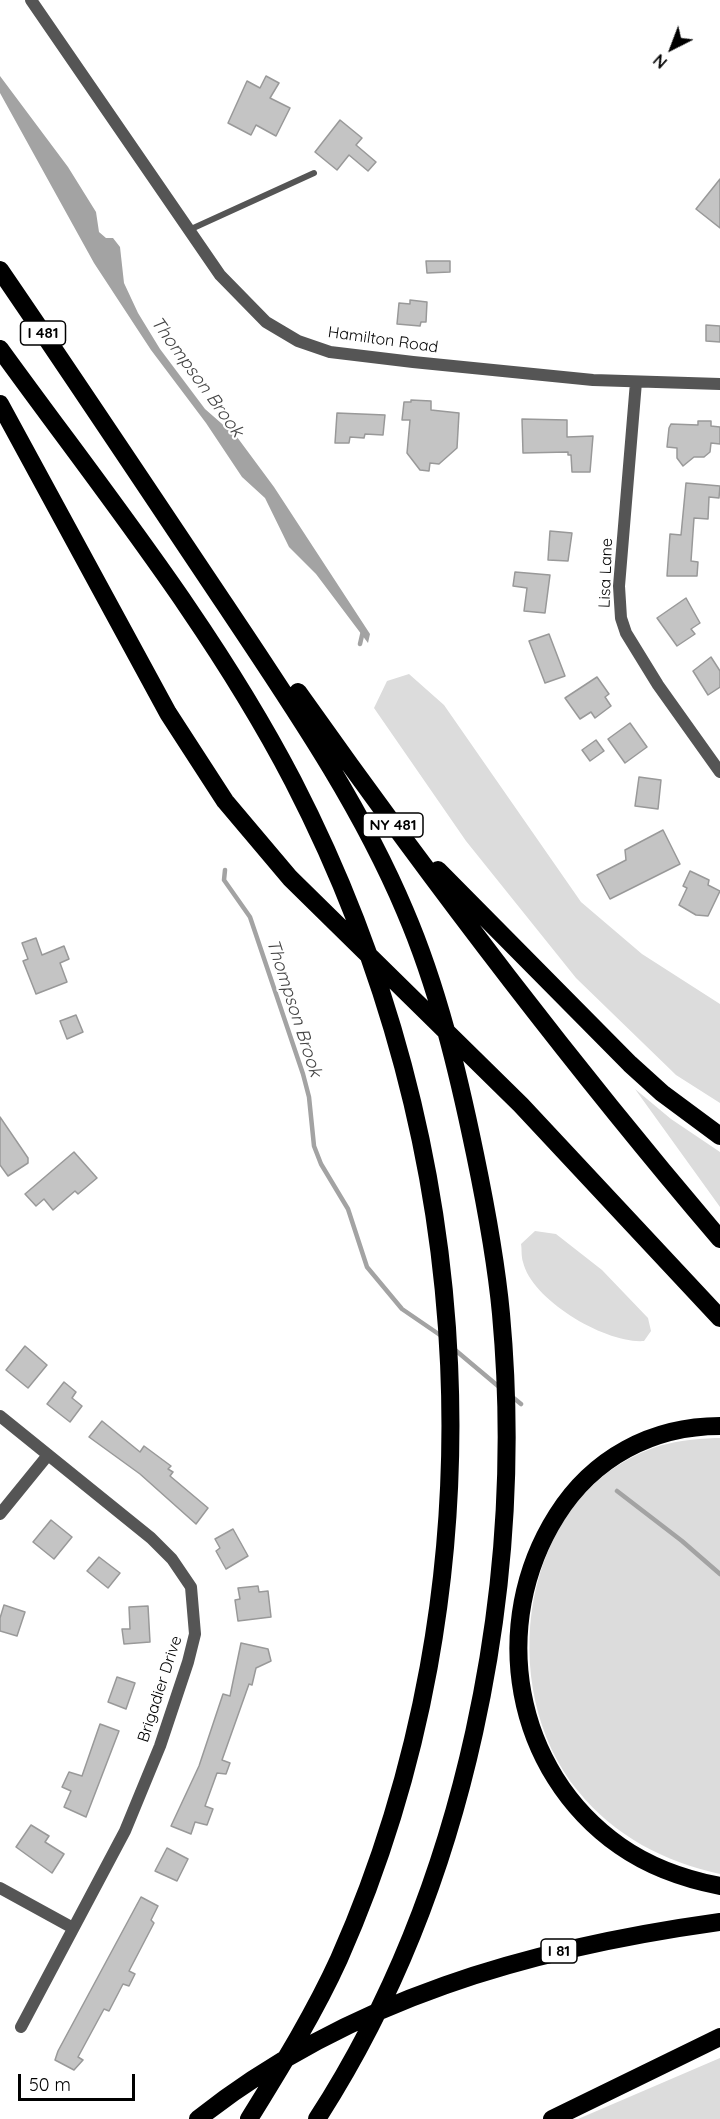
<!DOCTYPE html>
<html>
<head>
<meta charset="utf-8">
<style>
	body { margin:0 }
	#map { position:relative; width:720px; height:2119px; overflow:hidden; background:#fff; font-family:Quicksand,sans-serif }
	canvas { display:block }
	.north { position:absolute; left:642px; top:18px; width:60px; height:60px; -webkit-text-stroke:4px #fff; paint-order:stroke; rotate:222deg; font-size:16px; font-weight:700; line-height:24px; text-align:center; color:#000 }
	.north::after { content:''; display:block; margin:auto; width:21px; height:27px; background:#000; clip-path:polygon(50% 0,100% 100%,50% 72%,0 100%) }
	.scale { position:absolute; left:18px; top:2074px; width:117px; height:27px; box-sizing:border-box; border:3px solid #000; border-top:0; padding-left:8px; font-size:18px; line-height:21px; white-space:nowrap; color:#000; -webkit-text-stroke:4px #fff; paint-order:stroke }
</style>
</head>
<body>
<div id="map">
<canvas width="720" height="2119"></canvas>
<div class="north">N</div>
<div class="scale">50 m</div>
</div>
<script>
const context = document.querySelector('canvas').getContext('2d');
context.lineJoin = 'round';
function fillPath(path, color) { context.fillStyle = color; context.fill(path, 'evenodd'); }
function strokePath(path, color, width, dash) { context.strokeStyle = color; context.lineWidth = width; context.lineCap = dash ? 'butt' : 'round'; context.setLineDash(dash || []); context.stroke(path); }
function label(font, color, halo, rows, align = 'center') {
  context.font = font + ' Quicksand,sans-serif'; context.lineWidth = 4.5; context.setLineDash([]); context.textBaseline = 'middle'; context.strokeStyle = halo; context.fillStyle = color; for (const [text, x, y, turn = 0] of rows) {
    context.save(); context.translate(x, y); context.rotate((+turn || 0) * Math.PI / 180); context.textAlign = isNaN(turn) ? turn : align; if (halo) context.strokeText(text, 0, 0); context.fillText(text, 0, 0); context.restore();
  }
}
fillPath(new Path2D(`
	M409 674 444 705 581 902 642 954 720 1004V1103L676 1075 576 978 466 841 374 708 387 681Z
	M635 1089 671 1119 720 1152V1207Z
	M535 1231 556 1234 602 1270 648 1318 651 1331 644 1341C607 1344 532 1301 523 1262 521 1256 522 1249 521 1244Z
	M715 1438H720V1874C665 1862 614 1836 578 1791 494 1689 519 1496 653 1448 673 1441 694 1439 715 1438Z
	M720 2058V2119H578Z`), '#dcdcdc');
fillPath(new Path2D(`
	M0 76 68 167 96 212 99 232 106 238H113L120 247 124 283 138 313 160 349 205 409 237 437 274 487 370 634 368 643 316 574 289 547 265 498 242 477 206 423 151 350 94 263 0 93Z`), '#a3a3a3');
strokePath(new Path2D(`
	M360 644 363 631
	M225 870 224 880 250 917 303 1074 309 1097 314 1146 321 1164 348 1209 367 1267 402 1309 440 1335
	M454 1349 498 1386
	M510 1395 521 1404
	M617 1491 682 1541 720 1574`), '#a3a3a3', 4.5);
const building = new Path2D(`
	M266 76 279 83 270 98 290 108 276 136 256 125 251 135 228 123 247 81 260 88Z
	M340 120 362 138 356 145 376 162 368 171 349 155 337 170 315 152Z
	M720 179V228L696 209Z
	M426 261H450V272L427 273Z
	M410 300 427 302 426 322H421L420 326 397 324 399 303 410 304Z
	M706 325 720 326V342L706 341Z
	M411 400 431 401V410L459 413 457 448 439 464 430 463 429 471 420 470 407 453 410 420H402L404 402H411Z
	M337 413 385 415 383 435 365 434 364 438 350 437 349 443H335Z
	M522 419 567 420V437L593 436 590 472H572L571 455H568V452L523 453Z
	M698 421H711V426L720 427V444L711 443 710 452 704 457H694L683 466 677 458V448L667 447 669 428 671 424 698 425Z
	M686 483 720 486 719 498 709 497 708 519 694 518 691 561 698 562 697 576H667L670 534 681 535Z
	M550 531 572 533 568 561 548 560Z
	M515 572 550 575 545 613 524 611 527 588 513 586Z
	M686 598 700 623 691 629 695 634 677 646 657 618Z
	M549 634 565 676 545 683 529 641Z
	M711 657 720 671V687L708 695 693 671Z
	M597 677 609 694 605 697 611 706 595 718 591 712 580 719 565 698Z
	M630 723 647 747 625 763 608 739Z
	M596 740 604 751 590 761 582 750Z
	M639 777 661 780 658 809 635 806Z
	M663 830 680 864 610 899 597 875 626 860 625 850Z
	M690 871 709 880 708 885 720 891 708 916 696 915 679 905 687 888 683 886Z
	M36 938 42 955 64 946 69 959 60 963 67 982 36 994 23 961 28 959 22 943Z
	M76 1015 83 1032 67 1039 60 1021Z
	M0 1117 28 1158V1163L8 1176 0 1165Z
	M74 1152 97 1178 78 1194 75 1191 53 1210 44 1199 36 1206 25 1194Z
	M25 1346 47 1365 28 1388 6 1370Z
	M64 1382 76 1392 72 1398 82 1406 70 1422 47 1404Z
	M102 1421 140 1452 144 1446 171 1466 168 1469 173 1472 170 1476 208 1508 196 1524 140 1474 89 1437Z
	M51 1520 72 1537 54 1559 33 1542Z
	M233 1529 248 1556 226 1569 216 1551 220 1548 215 1539Z
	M99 1557 120 1573 108 1588 87 1571Z
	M258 1586 259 1592 268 1591 271 1617 238 1621 235 1600 240 1599 238 1588Z
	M4 1605 25 1612 17 1636 0 1631V1618Z
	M148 1606 150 1642 124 1644 122 1629H130L129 1607Z
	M241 1643 268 1649 271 1661 256 1668 252 1685 249 1684 222 1760 230 1763 226 1774 217 1773 205 1806 213 1809 207 1825 195 1822 191 1834 171 1826 199 1766 223 1694 230 1696Z
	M117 1677 135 1683 126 1709 108 1702Z
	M100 1724 119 1731 86 1817 64 1807 71 1791 62 1787 69 1772 82 1776Z
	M31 1825 49 1836 45 1842 64 1854 52 1873 16 1847Z
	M167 1848 188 1859 177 1881 155 1871Z
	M141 1897 158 1906 151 1920 154 1923 129 1971 135 1974 129 1986 123 1984 109 2011 104 2009 78 2057 83 2060 74 2070 55 2060 58 2051Z`);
fillPath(building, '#c4c4c4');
strokePath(building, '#999', 1.5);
strokePath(new Path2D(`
	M189 230 314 173`), '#555', 6);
strokePath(new Path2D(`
	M31 0 220 275 266 322 298 341 330 352 413 362 593 380 720 384
	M636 382 619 586 621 618 626 633 658 685 720 772
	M0 1416 151 1538 172 1559 191 1587 195 1634 188 1662 160 1746 125 1831 21 2027
	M0 1514 48 1455
	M0 1888 73 1928`), '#555', 12);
strokePath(new Path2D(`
	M0 270C76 381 151 494 226 606 291 704 359 802 405 911 438 988 458 1072 475 1154 486 1207 496 1260 501 1314 526 1586 466 1888 317 2119
	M0 349C102 490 213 627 293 781 481 1145 506 1582 339 1959 314 2014 281 2067 249 2119
	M0 404 168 713 225 801 290 878 521 1105 720 1318
	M298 692C431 880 571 1064 720 1239
	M438 870 630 1064 662 1093 720 1136
	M720 1426C652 1426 593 1458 557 1515 488 1624 513 1771 620 1846 650 1867 684 1879 720 1886
	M198 2119C349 1999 532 1948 720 1922
	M552 2119 720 2037`), '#000', 18);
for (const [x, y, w] of [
	[43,333,45],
	[393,825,60],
	[559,1951,36]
]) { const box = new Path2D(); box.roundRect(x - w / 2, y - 12, w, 24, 4.5); context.fillStyle = '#fff'; context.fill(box); strokePath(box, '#000', 1.5); }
label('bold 15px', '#000', null, [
	["I 481",43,333],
	["NY 481",393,825],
	["I 81",559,1951]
]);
label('16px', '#000', '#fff', [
	["Hamilton Road",383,340,8],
	["Lisa Lane",606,573,-88],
	["Brigadier Drive",160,1689,-72]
]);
label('italic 18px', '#444', '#fff', [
	["Thompson Brook",197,377,54],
	["Thompson Brook",294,1008,72]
]);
</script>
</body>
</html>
